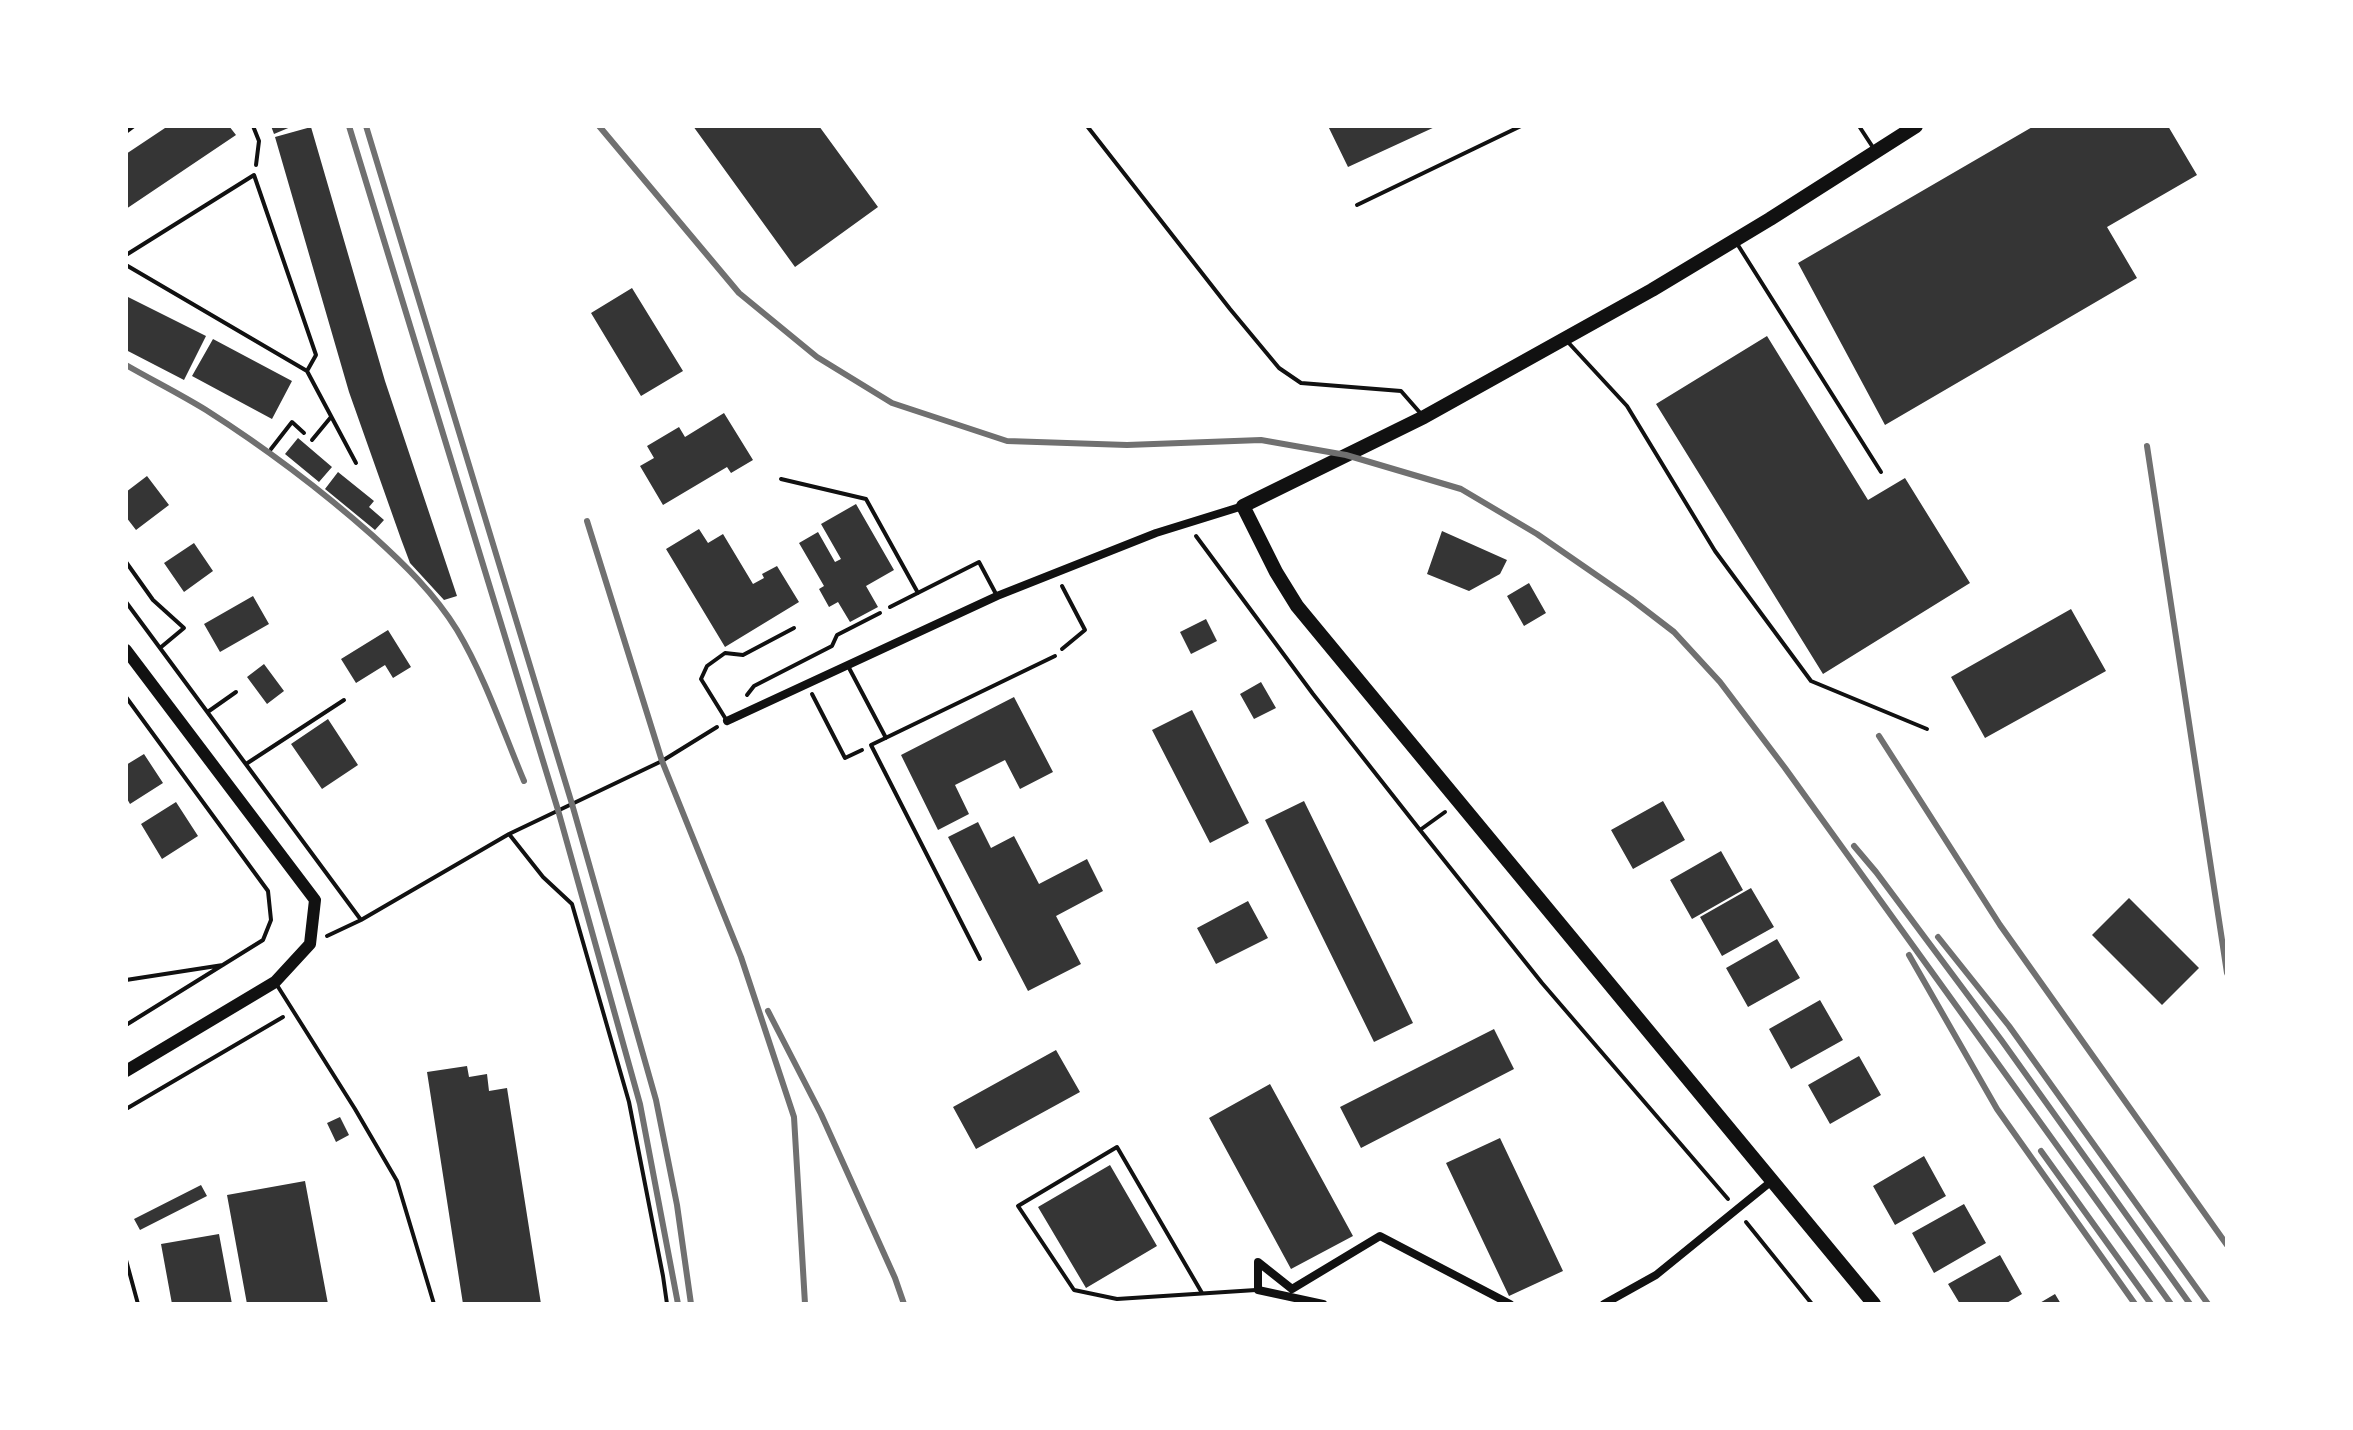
<!DOCTYPE html>
<html>
<head>
<meta charset="utf-8">
<style>
	body { margin:0 }
	#map { position:relative; width:2353px; height:1430px; overflow:hidden; background:#fff; font-family:Overpass,sans-serif }
	canvas { display:block }
	.frame { position:absolute; inset:0; border:128px solid #fff; pointer-events:none }
</style>
</head>
<body>
<div id="map">
<canvas width="2353" height="1430"></canvas>
<div class="frame"></div>
</div>
<script>
const context = document.querySelector('canvas').getContext('2d');
context.lineJoin = 'round';
function fillPath(path, color) { context.fillStyle = color; context.fill(path, 'evenodd'); }
function strokePath(path, color, width, dash) { context.strokeStyle = color; context.lineWidth = width; context.lineCap = dash ? 'butt' : 'round'; context.setLineDash(dash || []); context.stroke(path); }
fillPath(new Path2D(`
	M168 126H229L236 135 126 209V154Z
	M271 126H293L274 134Z
	M693 126H819L878 207 795 267Z
	M1328 126H1437L1348 167Z
	M2034 126H2168L2197 175 2107 227 2137 278 1885 425 1798 263Z
	M311 127 385 381 457 596 444 600 410 563 401 539 349 392 275 137Z
	M632 288 683 371 641 396 591 313Z
	M126 296 206 336 184 380 126 350Z
	M1767 336 1868 500 1905 478 1970 583 1823 674 1656 404Z
	M213 339 292 381 272 419 192 376Z
	M724 413 753 460 731 473 727 467 663 505 640 466 654 458 647 446 679 427 685 437Z
	M298 438 332 467 319 482 285 454Z
	M338 472 374 501 369 507 384 520 375 530 325 489Z
	M147 476 169 505 136 530 126 517V492Z
	M856 504 894 570 866 586 878 607 850 622 838 602 829 607 819 589 824 586 799 543 818 532 835 562 841 559 821 524Z
	M699 529 708 543 723 534 753 584 764 578 762 574 777 566 799 602 725 647 666 549Z
	M1442 531 1507 560 1500 574 1469 591 1427 574Z
	M194 543 213 571 184 592 164 563Z
	M1529 583 1546 613 1524 626 1507 596Z
	M253 596 269 624 220 652 204 624Z
	M2071 609 2106 671 1985 738 1951 677Z
	M1206 619 1217 641 1191 654 1180 632Z
	M388 630 411 667 393 678 385 665 356 683 341 659Z
	M264 664 284 691 267 704 247 677Z
	M1261 682 1276 708 1254 719 1240 694Z
	M1014 697 1053 772 1020 789 1005 760 955 785 969 814 938 830 901 755Z
	M1192 710 1249 823 1210 843 1152 730Z
	M328 719 358 765 322 789 291 744Z
	M144 754 163 783 130 804 126 797V765Z
	M1304 801 1413 1023 1374 1042 1265 820Z
	M1663 801 1685 840 1633 869 1611 830Z
	M176 802 198 836 162 859 141 824Z
	M978 822 991 848 1014 836 1039 884 1087 859 1103 891 1056 916 1081 964 1028 991 948 837Z
	M1721 851 1743 890 1692 919 1670 880Z
	M1751 888 1774 927 1722 956 1700 917Z
	M2129 898 2199 968 2162 1005 2092 935Z
	M1248 901 1268 938 1216 964 1197 928Z
	M1777 939 1800 978 1748 1007 1726 968Z
	M1820 1000 1843 1040 1791 1069 1769 1029Z
	M1494 1029 1514 1069 1361 1148 1340 1107Z
	M1056 1050 1080 1092 976 1149 953 1107Z
	M1859 1056 1881 1095 1830 1124 1808 1085Z
	M467 1066 469 1077 487 1074 489 1091 507 1088 541 1304H463L427 1072Z
	M1270 1084 1353 1236 1291 1269 1209 1118Z
	M340 1117 349 1135 336 1142 327 1123Z
	M1500 1138 1563 1271 1509 1296 1446 1163Z
	M1924 1156 1946 1196 1895 1225 1873 1186Z
	M1110 1165 1157 1246 1086 1288 1038 1207Z
	M305 1181 328 1304H247L227 1195Z
	M201 1185 207 1196 140 1230 134 1219Z
	M1964 1204 1986 1243 1934 1273 1912 1233Z
	M219 1234 232 1304H172L161 1244Z
	M2000 1255 2022 1294 2005 1304H1960L1948 1284Z
	M2055 1294 2061 1304H2038Z`), '#353535');
strokePath(new Path2D(`
	M253 126 259 141 256 165
	M271 449 292 422 304 433
	M1196 536 1313 694 1420 830
	M126 562 153 600 184 628 160 648
	M1062 586 1085 630 1062 649
	M126 602 361 920
	M812 694 845 758 862 750
	M747 695 754 686 832 646 837 635 880 613
	M126 697 268 891 271 920 263 940 126 1025
	M209 711 236 692
	M246 764 344 700
	M1445 812 1420 830 1542 983 1728 1199
	M509 834 543 877 572 904 629 1102 663 1276 667 1304
	M327 936 361 920 509 834 662 761 717 727
	M126 980 223 965
	M126 1109 283 1017
	M1746 1222 1812 1304`), '#111', 4);
strokePath(new Path2D(`
	M1087 126 1230 309 1279 368 1301 383 1401 391 1422 415
	M1859 126 1874 149
	M126 132 134 126
	M1357 205 1521 126
	M1736 242 1881 472
	M126 255 254 175 316 355 307 371
	M126 265 307 371 356 463
	M1566 340 1627 406 1715 551 1811 681 1927 729
	M312 440 331 417
	M781 479 866 499 918 593
	M890 607 979 562 996 594
	M848 666 886 738
	M727 721 701 679 707 666 725 653 743 655 794 628
	M980 959 871 745 1055 656
	M275 982 355 1109 397 1181 434 1304
	M126 1260 138 1304
	M1202 1293 1117 1147 1018 1206 1074 1290 1117 1299 1256 1290`), '#111', 4);
strokePath(new Path2D(`
	M727 721 997 596 1156 533 1243 506
	M1323 1304 1258 1290V1262L1292 1289 1380 1236 1510 1304
	M1604 1304 1656 1275 1773 1180`), '#111', 8);
strokePath(new Path2D(`
	M126 650 315 900 310 944 275 982 126 1071`), '#111', 12);
strokePath(new Path2D(`
	M1874 1304 1297 606 1276 572 1243 506 1424 417 1652 290 1770 219 1916 126`), '#111', 14);
strokePath(new Path2D(`
	M349 126 558 810 640 1104 678 1304
	M366 126 572 804 656 1100 677 1205 691 1304
	M599 126 739 293 817 357 892 403 1007 441 1127 445 1261 440 1346 455 1461 489 1537 534 1631 599 1674 632 1720 682 1785 768 2171 1304
	M126 365C152 380 180 394 206 410 264 447 320 489 372 535 403 563 435 594 457 630 485 677 503 731 524 781
	M2147 446 2227 973
	M587 521 662 761 741 957 794 1117 805 1304
	M1879 736 2000 925 2227 1245
	M1854 846 1876 872 2002 1041 2190 1304
	M1938 937 2009 1026 2208 1304
	M1909 955 1997 1109 2135 1304
	M768 1011 821 1114 895 1278 904 1304
	M2041 1151 2151 1304`), '#707070', 6);
</script>
</body>
</html>
